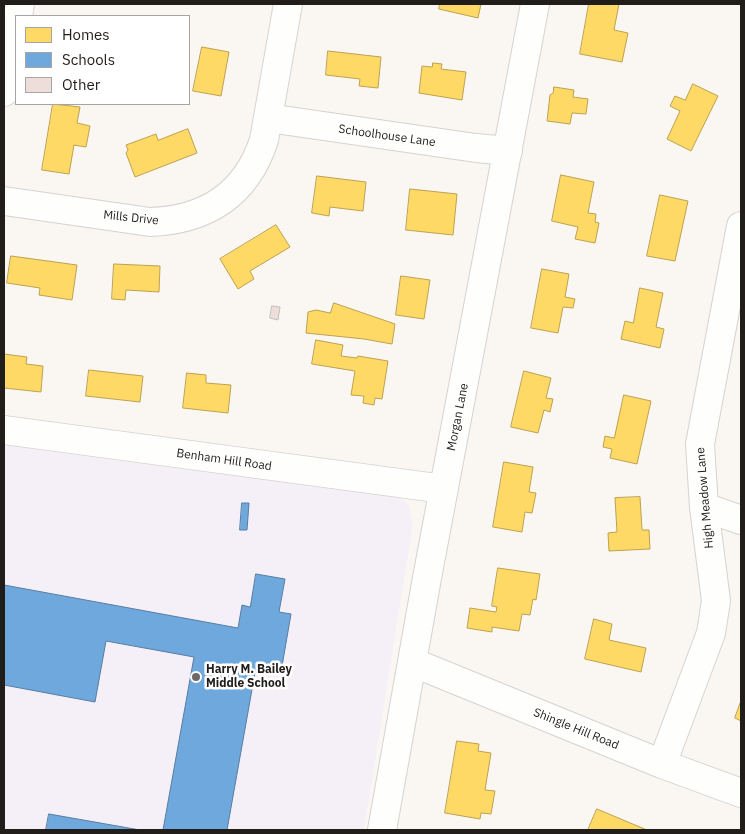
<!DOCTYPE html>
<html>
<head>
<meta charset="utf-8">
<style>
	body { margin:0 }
	#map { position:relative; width:745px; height:834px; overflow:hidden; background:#faf7f2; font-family:"IBM Plex Sans",sans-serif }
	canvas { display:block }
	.frame { position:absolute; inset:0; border:5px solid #201d1a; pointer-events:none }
	.legend { position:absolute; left:15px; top:15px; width:175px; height:90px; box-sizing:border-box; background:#fff; border:1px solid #a6a5a3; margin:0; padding:6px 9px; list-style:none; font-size:15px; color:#201d1a }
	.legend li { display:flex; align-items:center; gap:10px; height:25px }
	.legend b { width:25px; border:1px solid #a6a5a3 }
</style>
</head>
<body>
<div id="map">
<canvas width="745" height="834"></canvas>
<div class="frame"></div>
<ul class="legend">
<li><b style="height:14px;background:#ffd966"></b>Homes</li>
<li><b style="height:14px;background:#6fa8dc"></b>Schools</li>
<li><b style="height:14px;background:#edded9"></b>Other</li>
</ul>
</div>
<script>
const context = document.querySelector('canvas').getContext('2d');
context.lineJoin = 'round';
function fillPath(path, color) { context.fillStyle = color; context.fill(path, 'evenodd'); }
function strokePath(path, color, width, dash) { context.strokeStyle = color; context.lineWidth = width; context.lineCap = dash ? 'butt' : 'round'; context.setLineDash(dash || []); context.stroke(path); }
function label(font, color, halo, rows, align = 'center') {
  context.font = font + ' "IBM Plex Sans",sans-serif'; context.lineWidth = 5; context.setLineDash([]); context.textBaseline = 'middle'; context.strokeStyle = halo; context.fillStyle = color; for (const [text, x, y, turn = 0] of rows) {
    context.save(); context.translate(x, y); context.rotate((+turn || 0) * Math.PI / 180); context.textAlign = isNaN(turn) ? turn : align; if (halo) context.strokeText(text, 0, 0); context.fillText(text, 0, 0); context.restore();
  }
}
fillPath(new Path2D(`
	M4 445 165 467 395 495 409 505 413 524 364 830H4Z`), '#f5f0f8');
const homes = new Path2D(`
	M440 4H481L478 18 439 9Z
	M589 4H619L614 30 628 33 622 62 580 54Z
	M202 47 229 52 221 96 193 91Z
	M328 51 381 57 378 88 359 86 360 79 326 75Z
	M433 63 442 64 441 69 466 72 462 100 419 93 422 66 432 67Z
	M693 84 718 96 691 151 667 139 680 111 670 106 675 96 685 100Z
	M554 87 574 90 573 97 588 99 586 114 572 113 570 124 547 121 550 95 553 93Z
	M53 104 80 107 77 123 90 126 86 147 74 145 69 174 42 170Z
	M188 129 197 153 135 177 126 153 128 150 126 145 156 134 158 140Z
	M561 175 594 182 588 213 596 214 595 222 599 223 595 243 575 239 578 227 552 221Z
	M317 176 366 182 363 211 330 207 329 216 312 213Z
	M410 189 457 194 453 235 406 230Z
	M660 195 688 201 675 261 647 256Z
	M276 225 290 247 250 271 254 279 238 289 220 259Z
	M11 256 77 265 72 300 39 295 40 288 7 283Z
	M114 264 160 266 159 292 126 290 125 300 112 299Z
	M542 269 569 274 565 297 575 299 573 308 563 307 558 333 531 328Z
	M401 276 430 280 424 319 396 315Z
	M640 288 663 293 656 327 664 329 660 348 621 339 625 321 633 323Z
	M334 303 395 324 392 344 364 339 306 333 308 312 316 310 330 313Z
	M316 340 343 345 341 356 357 358 358 356 388 361 382 399 375 398 374 405 363 403 364 396 351 395 355 371 312 364Z
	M4 354 27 357 26 364 43 366 41 392 4 388Z
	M89 370 143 376 140 402 86 396Z
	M524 371 551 378 546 398 553 399 550 412 544 410 538 433 511 427Z
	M187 373 206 375V383L231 385 228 413 183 408Z
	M624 395 651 401 637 464 610 458 612 449 603 447 605 436 614 438Z
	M504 462 533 467 529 492 536 493 532 513 525 512 522 532 493 527Z
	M640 497 642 530H649L650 549 609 551 608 533 617 532 615 498Z
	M498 568 540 574 536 600 533 599 530 615 522 614 519 631 492 627V632L467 628 470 608 496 612 497 607 492 606Z
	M594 619 612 624 609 640 646 648 641 672 585 659Z
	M741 701V721L735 718Z
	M457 741 479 744 478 751 491 753 485 790 495 791 491 814 481 813 480 819 445 813Z
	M597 809 647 830H588Z`);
fillPath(homes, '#ffd966');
strokePath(homes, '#bca14f', 1);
const schools = new Path2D(`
	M242 503H249L247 530H240Z
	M256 574 285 579 279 612 291 614 281 672 256 667 227 830H163L194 657 106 641 95 702 4 685V585L238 628 242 605 250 607Z
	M49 814 140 830H46Z`);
fillPath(schools, '#6fa8dc');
strokePath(schools, '#577ea2', 1);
const building = new Path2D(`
	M272 306 280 307 278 320 270 318Z`);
fillPath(building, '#edded9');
strokePath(building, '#c3bfbd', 1);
const minor = new Path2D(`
	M18 16 20 4
	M4 92 16 26
	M268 118 476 148 508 151
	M4 201 150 222C206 220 246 195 264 140L288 4
	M4 430 444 489
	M704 507 741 520
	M412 662 662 764 741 793
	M662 764 711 633 716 601 704 507 700 444 741 226
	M382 830 427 578 535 4`);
strokePath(minor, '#d6d3d0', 30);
strokePath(minor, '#fefefd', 28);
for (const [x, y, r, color] of [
	[196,677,5,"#6c6966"]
]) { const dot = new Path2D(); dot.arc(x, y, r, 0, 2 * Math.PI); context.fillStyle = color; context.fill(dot); strokePath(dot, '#fff', 2); }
label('12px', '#201d1a', '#fff', [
	["Schoolhouse Lane",387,136,8],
	["Mills Drive",131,218,6],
	["Morgan Lane",458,417,-79],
	["Benham Hill Road",224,460,8],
	["High Meadow Lane",705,498,-95],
	["Shingle Hill Road",576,729,22]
]);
label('bold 12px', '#201d1a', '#fff', [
	["Harry M. Bailey",206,670],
	["Middle School",206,684]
], 'left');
</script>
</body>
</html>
